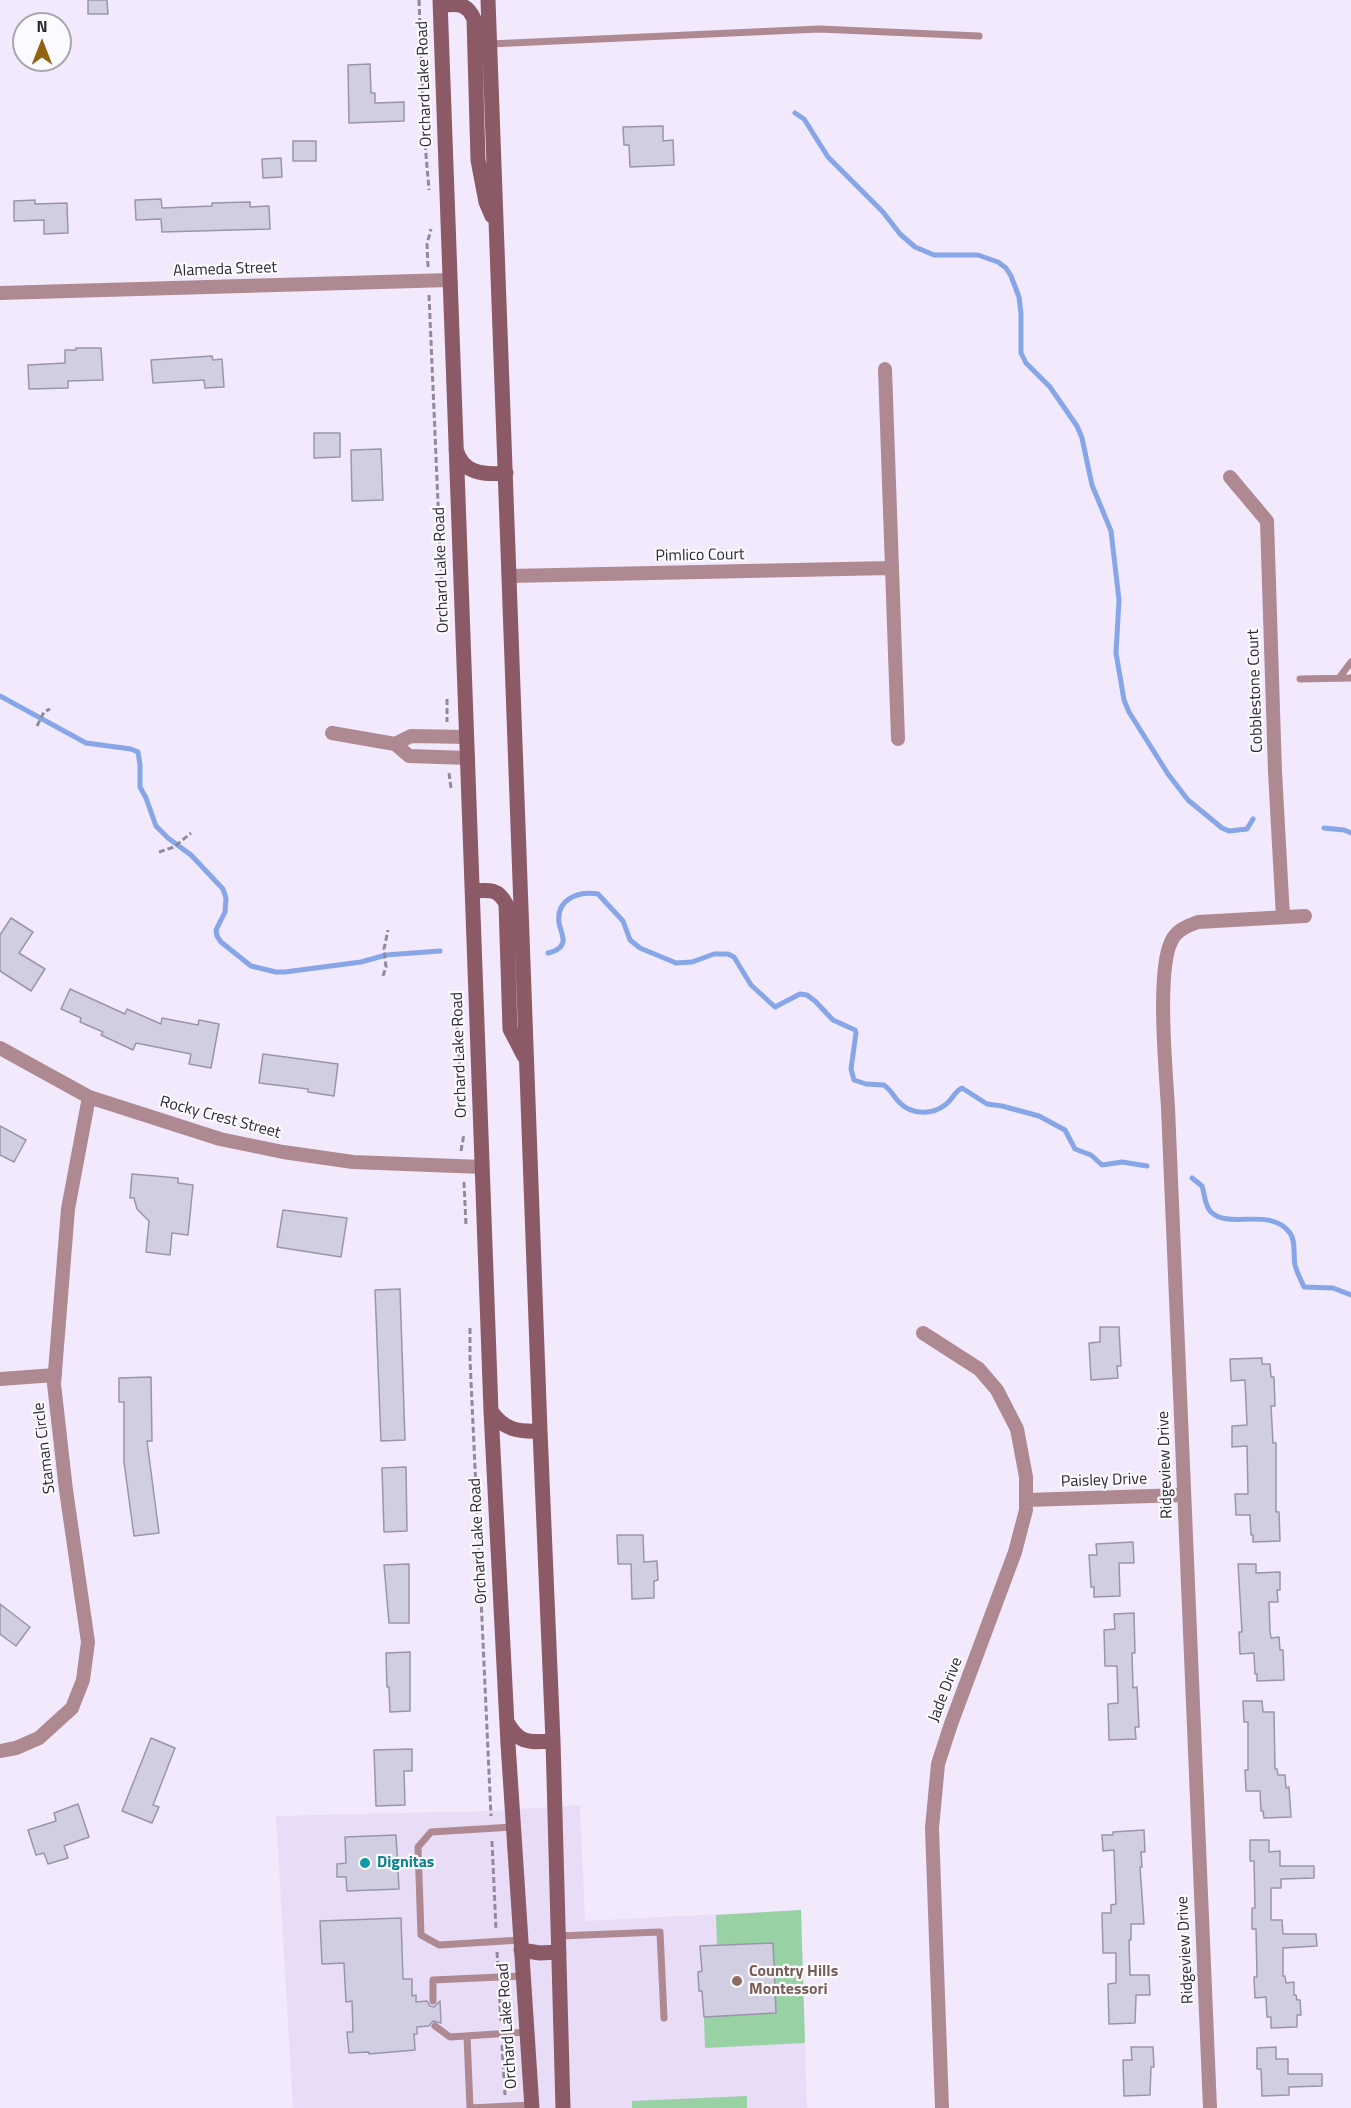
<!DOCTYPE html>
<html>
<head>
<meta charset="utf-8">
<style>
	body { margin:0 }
	#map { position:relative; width:1351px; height:2108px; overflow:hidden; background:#f2e9fd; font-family:"Titillium Web",sans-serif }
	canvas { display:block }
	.north { position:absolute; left:12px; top:12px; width:60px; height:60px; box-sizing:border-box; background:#fbfafe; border:2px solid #a8a6ac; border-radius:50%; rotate:0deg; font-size:16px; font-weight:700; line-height:24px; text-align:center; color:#2c2931 }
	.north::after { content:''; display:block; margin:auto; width:21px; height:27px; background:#926111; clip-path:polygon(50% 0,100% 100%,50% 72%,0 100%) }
</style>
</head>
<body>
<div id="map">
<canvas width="1351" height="2108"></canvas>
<div class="north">N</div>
</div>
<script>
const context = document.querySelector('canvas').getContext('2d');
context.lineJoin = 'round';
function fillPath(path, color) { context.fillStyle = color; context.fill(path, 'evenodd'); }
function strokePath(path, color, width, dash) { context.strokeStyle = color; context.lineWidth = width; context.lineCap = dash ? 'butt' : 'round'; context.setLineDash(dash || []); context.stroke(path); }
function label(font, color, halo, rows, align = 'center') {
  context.font = font + ' "Titillium Web",sans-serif'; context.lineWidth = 4.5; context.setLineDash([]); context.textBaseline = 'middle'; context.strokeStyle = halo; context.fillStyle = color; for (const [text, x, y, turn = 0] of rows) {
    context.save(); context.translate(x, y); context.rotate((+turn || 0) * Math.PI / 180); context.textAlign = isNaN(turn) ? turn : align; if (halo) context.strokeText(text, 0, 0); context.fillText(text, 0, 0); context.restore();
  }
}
fillPath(new Path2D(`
	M580 1805 585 1921 801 1910 807 2108H293L276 1816 491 1811Z`), '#e8dcf7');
fillPath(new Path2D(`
	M801 1910 805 2043 705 2048 704 2017 776 2013 773 1943 717 1945 716 1915Z
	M747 2096V2108H632V2101Z`), '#98d1a3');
strokePath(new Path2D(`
	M795 113 804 119 828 157 883 212 900 234 915 247 934 255H978L998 262 1006 268 1011 276 1019 297 1021 314V353L1026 363 1050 387 1077 426 1082 438 1092 485 1111 531 1119 600 1116 653 1124 700 1129 712 1168 774 1188 800 1222 828 1229 831 1247 829 1253 819
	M0 696 86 743 131 749 138 752 140 765V787L146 798 156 826 168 838 191 855 223 889 226 898 225 912 216 930 217 936 221 942 251 966 276 972H285L361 962 386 955 440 951
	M1324 828 1344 830 1351 833
	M548 953C555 951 561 949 563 942 564 936 560 929 559 923 556 899 578 891 598 894L623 921 630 940 640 948 676 963 692 962 714 954H728L734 957 751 985 775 1007 800 994 807 995 815 1001 833 1020 855 1030 856 1033 851 1069 854 1080 866 1084 884 1085C891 1090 894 1097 900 1103 912 1115 932 1115 945 1105 952 1100 954 1092 962 1088L987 1104 1002 1106 1039 1116 1065 1130 1075 1149 1091 1155 1102 1165 1122 1162 1147 1166
	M1192 1178 1202 1186C1205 1194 1204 1205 1211 1212 1229 1230 1270 1206 1290 1233 1296 1241 1293 1255 1295 1265 1297 1273 1301 1280 1304 1287L1333 1288 1351 1295`), '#86a6e8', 5);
const building = new Path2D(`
	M88 0H107L108 14H88Z
	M370 64 371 93H375V103L404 102V121L349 123 348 65Z
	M663 126V141L673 140 674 165 630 167 629 145H624L623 127Z
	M293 141H316V161H293Z
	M281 158 282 177 263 178 262 159Z
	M161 199 162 208 212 206V203L250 202V207L269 206 270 229 162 232 161 219 136 220 135 200Z
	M35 200V204L67 203 68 233 44 234V220L14 221V201Z
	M76 348H101L103 380 68 381V388L29 389 28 365 65 363V350H76Z
	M212 356 213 360 222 359 224 387 205 388 204 380 153 383 151 360Z
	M314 433H340V457L314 458Z
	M381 449 383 500 352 501 351 450Z
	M11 918 33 932 19 953 45 969 31 991 0 971V935Z
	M70 989 125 1014 127 1009 161 1024 162 1018 198 1025 199 1020 219 1024 211 1068 189 1064 191 1054 136 1043 133 1050 101 1035 103 1032 80 1022 81 1018 61 1009Z
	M263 1054 338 1064 334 1096 308 1092V1089L259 1083Z
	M0 1126 26 1140 14 1162 0 1155Z
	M132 1174 178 1178V1183L193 1185 188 1235 172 1233 170 1255 146 1252 149 1221 137 1209 134 1198H130Z
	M283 1210 347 1218 341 1257 277 1247Z
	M400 1289 405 1440 381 1441 375 1290Z
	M1100 1327H1119L1121 1366H1117L1118 1378 1091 1380 1089 1343 1100 1342Z
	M1262 1358V1364H1270L1271 1377H1274L1275 1406H1271L1273 1443H1276V1512H1279L1280 1541 1253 1542V1535H1251L1250 1515H1236L1235 1494H1248L1247 1446 1232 1447V1426L1247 1425 1245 1380 1231 1381 1230 1359Z
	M151 1377 152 1441H147L159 1533 134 1536 124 1462V1402H119V1378Z
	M406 1467 407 1531 384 1532 382 1468Z
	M617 1535H643L644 1562 657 1561 658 1580 654 1581V1598L632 1599 631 1564H618Z
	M1133 1542 1134 1563H1119L1120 1596 1094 1597V1587H1091L1089 1555H1097L1096 1544Z
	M409 1564V1623H389L384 1565Z
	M1238 1564H1256V1573L1280 1572V1590H1277L1278 1602H1269L1270 1631 1271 1638 1279 1637 1280 1650H1283L1284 1680 1257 1681V1674H1255L1254 1653 1240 1654 1239 1632H1242Z
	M0 1604 30 1627 16 1646 0 1634Z
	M1134 1613 1135 1653H1132L1133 1688 1137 1687 1139 1727H1135L1136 1739 1109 1740 1108 1704 1118 1703 1117 1666H1105L1104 1630 1115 1629 1114 1614Z
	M410 1652V1711L390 1712 389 1687H387L386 1653Z
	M1243 1701H1262L1263 1712H1274L1275 1769H1277L1278 1775H1285L1286 1788 1289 1787 1291 1817 1264 1818 1263 1811H1261L1260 1791H1246L1245 1770H1248V1722H1244Z
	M151 1738 175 1748 153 1805 159 1807 152 1823 122 1811Z
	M412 1749V1771H404L405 1805 376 1806 374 1750Z
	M78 1804 89 1837 64 1846 68 1858 48 1864 44 1853 36 1855 28 1830 56 1821 54 1813Z
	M1144 1830 1145 1852H1141L1142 1867H1140L1144 1924H1131V1940H1129L1130 1975H1149L1150 1995H1136L1135 2023 1109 2024 1108 1984 1116 1983V1953H1103L1102 1913H1111V1905L1116 1904 1114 1850 1103 1851 1102 1835H1113V1832Z
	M396 1835 399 1889 347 1891 346 1877H337V1864L346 1863 345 1837Z
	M1250 1840H1269V1852L1280 1851V1866H1314V1878L1281 1879V1888H1271V1920H1282L1283 1934H1316L1317 1946 1283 1948V1976H1285L1286 1983 1294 1982V1995H1296L1297 2000H1300L1301 2015H1297V2027L1271 2028V2017H1267L1266 1997 1255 1998 1254 1977H1257L1256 1929H1252V1908H1255L1254 1861H1250Z
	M401 1918 403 1979H412V1996L416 1995V2002L427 2001 430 2006 434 2007 440 2001 441 2023 433 2021 429 2026 417 2027V2034H414L415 2050 369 2054V2052L349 2053 347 2032H353L352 2001 346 2002 344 1963 322 1964 320 1921Z
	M773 1943 776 2013 704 2017 702 1991H699L698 1972 702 1971 700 1946Z
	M1131 2047H1153L1154 2067H1151L1150 2095 1124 2096 1123 2060H1132Z
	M1276 2047V2059H1288V2074H1322V2086L1289 2087V2095L1262 2096 1261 2069H1257V2048Z`);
fillPath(building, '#d1cee2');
strokePath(building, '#9996aa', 1.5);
strokePath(new Path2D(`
	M419 0 424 131 429 190
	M428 267 427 244 431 229
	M429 295 442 595 444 605
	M447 699V722
	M37 726 44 712 50 709
	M449 773 451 788
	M159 852 174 847 191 833
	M383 976 386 967 384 949 388 930
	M458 998C455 1031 460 1063 462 1096
	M461 1151 464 1134
	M464 1182 466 1226
	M470 1328V1359L491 1816
	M492 1841 496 1930
	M497 1952 498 1966
	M499 1988 501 2023
	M502 2045 505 2095`), '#918b99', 3, [6, 3]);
strokePath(new Path2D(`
	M490 44 819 29 979 36
	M1339 678 1351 662
	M1300 679 1351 678
	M513 1827 431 1832 418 1847 421 1935 439 1945 520 1940
	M559 1936 660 1932 664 2018
	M433 2001V1980L522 1976
	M435 2026 450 2037 527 2032
	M467 2036 470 2108 531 2105`), '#ae8991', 7);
strokePath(new Path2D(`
	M0 293 450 280
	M885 369 898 739
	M1230 477 1267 521 1275 772 1283 917
	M509 576 891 568
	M332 733 395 744 409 756 468 758
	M395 744 411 736 467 737
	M0 1048 89 1097 220 1139 283 1152 353 1162 482 1167
	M923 1333 979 1369 997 1390 1017 1429 1026 1477V1510L1015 1552 951 1724 938 1764 932 1828 942 2108
	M0 1379 55 1375
	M1026 1500 1183 1495
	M0 1751 16 1748 39 1738 72 1708 83 1680 88 1642 66 1490 54 1384 68 1209 89 1097
	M1210 2108 1168 1108C1166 1072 1156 968 1172 940 1177 930 1187 926 1198 922L1305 916`), '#ae8991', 14);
strokePath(new Path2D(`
	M440 0 491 1411 508 1744 532 2108
	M488 0 540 1431 553 1741 563 2108
	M441 6C457 3 467 3 474 19L478 160 486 202 492 216
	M456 449C462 474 485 475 506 473
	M472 891C488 890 498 888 506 904L510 1029 524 1056
	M491 1411C504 1430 518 1432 540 1431
	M507 1722C520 1745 529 1742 553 1741
	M521 1950 540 1953 559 1952`), '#8c5966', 15);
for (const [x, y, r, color] of [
	[365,1863,6,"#0f9aa8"],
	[737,1981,6,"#8d6e63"]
]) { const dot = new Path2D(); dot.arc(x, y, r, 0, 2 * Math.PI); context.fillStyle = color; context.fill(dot); strokePath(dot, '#fbfafe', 2); }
label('16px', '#2c2931', '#fbfafe', [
	["Orchard Lake Road",425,84,-92],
	["Alameda Street",225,270,-2],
	["Pimlico Court",700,556,-1],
	["Orchard Lake Road",442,570,-92],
	["Cobblestone Court",1256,691,-92],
	["Orchard Lake Road",460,1055,-92],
	["Rocky Crest Street",220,1118,15],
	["Staman Circle",45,1448,-97],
	["Ridgeview Drive",1166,1465,-92],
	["Paisley Drive",1104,1481,-2],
	["Orchard Lake Road",479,1541,-93],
	["Jade Drive",946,1690,-69],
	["Ridgeview Drive",1186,1950,-93],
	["Orchard Lake Road",508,2026,-94]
]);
label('bold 16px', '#0d838f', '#fbfafe', [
	["Dignitas",377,1863]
], 'left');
label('bold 16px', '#785e54', '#fbfafe', [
	["Country Hills",749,1972],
	["Montessori",749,1990]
], 'left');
</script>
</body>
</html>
